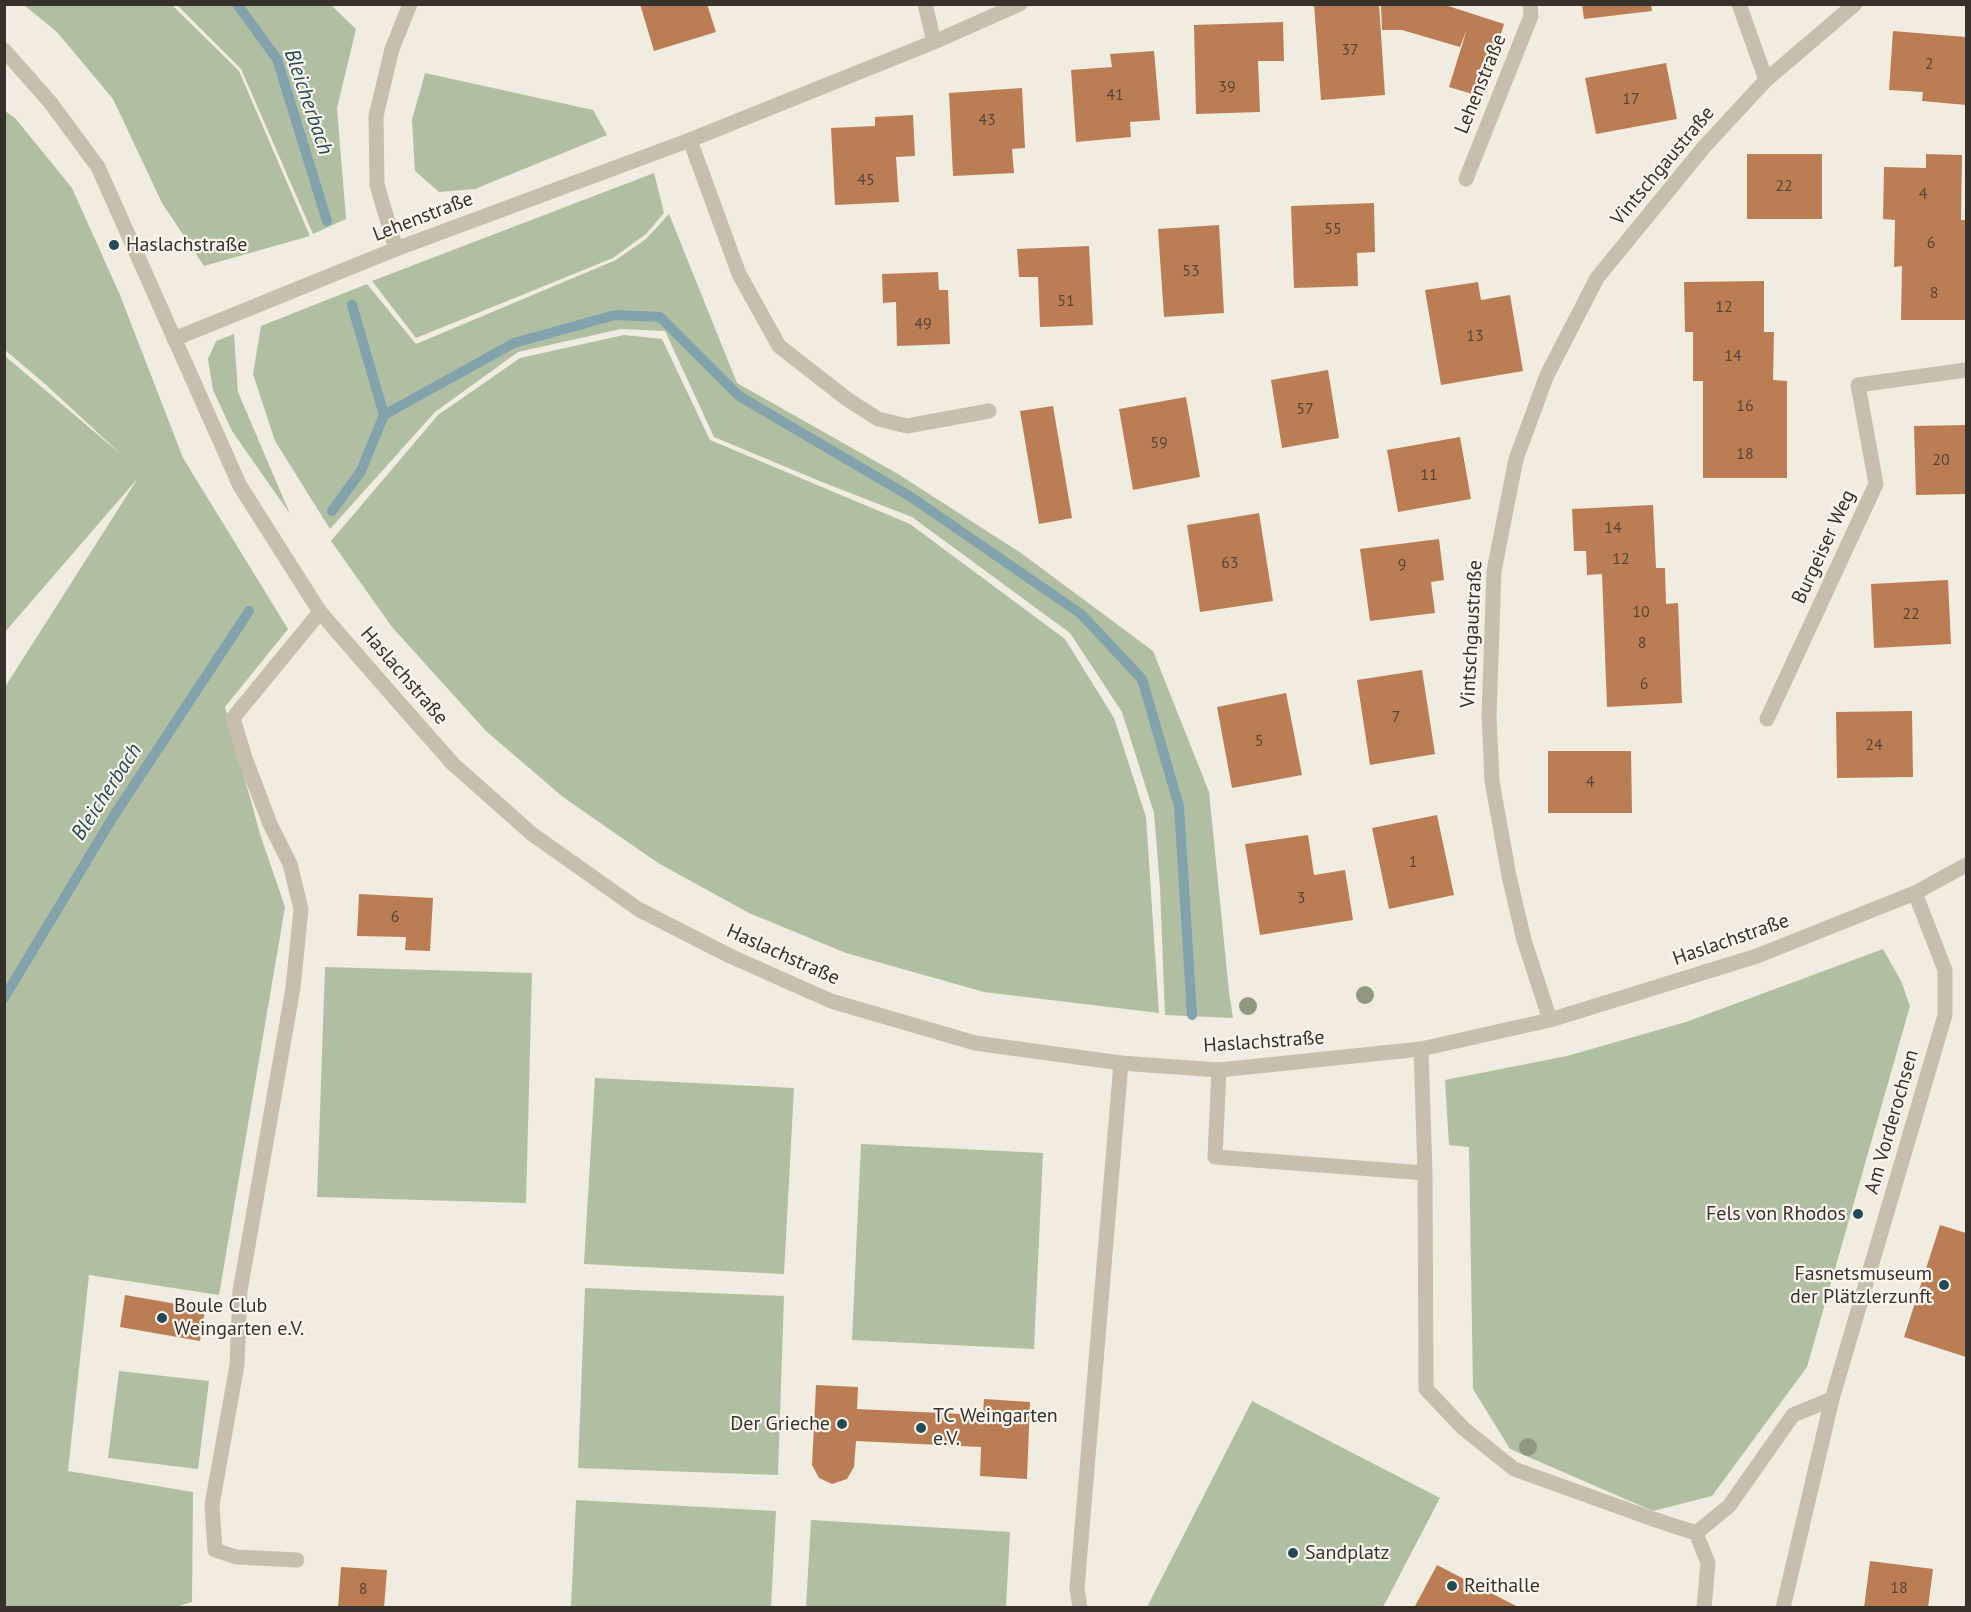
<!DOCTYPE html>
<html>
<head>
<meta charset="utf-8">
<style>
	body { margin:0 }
	#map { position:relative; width:1971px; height:1612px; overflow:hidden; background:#f1ece0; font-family:"PT Sans",sans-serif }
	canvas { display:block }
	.frame { position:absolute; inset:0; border:6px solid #37312b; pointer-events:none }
</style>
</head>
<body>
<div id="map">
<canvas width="1971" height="1612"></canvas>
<div class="frame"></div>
</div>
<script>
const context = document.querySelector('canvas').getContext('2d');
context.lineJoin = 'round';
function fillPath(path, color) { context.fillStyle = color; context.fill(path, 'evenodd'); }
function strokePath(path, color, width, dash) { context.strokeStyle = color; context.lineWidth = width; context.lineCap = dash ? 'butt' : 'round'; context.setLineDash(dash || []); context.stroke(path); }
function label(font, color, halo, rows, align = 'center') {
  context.font = font + ' "PT Sans",sans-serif'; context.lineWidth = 4.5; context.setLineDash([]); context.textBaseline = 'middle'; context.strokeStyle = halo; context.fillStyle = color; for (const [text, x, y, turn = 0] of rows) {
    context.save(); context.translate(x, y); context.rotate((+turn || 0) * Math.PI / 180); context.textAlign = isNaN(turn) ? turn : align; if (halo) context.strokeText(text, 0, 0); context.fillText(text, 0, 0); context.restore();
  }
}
fillPath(new Path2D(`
	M24 5H172L239 71 310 236 204 266 162 203 113 99 57 32Z
	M177 5H331L356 29 337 108 346 219 313 234 241 69Z
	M425 73 593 110 607 135 475 189 439 192 415 171 412 120Z
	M5 111 15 118 72 188 120 295 183 458 288 629 225 707 260 834 285 907 219 1295 89 1275 68 1471 193 1492 192 1602 176 1607H4L5 687 138 478 5 632V356L123 456 44 383 5 350Z
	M654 173 664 213 646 234 613 258 416 338 372 281Z
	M669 214 737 383 898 474 1021 553 1153 651 1209 792 1229 992 1233 1018 1165 1015 1160 888 1154 813 1122 712 1070 633 912 517 822 482 714 437 665 331 621 329 518 352 435 412 330 529 275 441 253 374 261 326 367 284 416 344 616 260 646 239Z
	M234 334 238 392 290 514 232 431 213 390 208 359 216 341Z
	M624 335 662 339 710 440 910 524 1065 639 1114 718 1146 817 1159 1013 984 992 846 953 749 913 658 863 563 797 486 731 392 627 331 541 438 415 520 358Z
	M1883 949 1901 981 1910 1006 1807 1367 1712 1496 1653 1511 1510 1449 1473 1389 1469 1147 1449 1145 1445 1080 1567 1056 1686 1022Z
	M325 967 532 973 526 1203 317 1197Z
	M595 1078 794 1088 784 1274 584 1264Z
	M861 1144 1043 1153 1034 1349 852 1340Z
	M585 1288 784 1296 778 1475 578 1468Z
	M119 1371 209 1381 198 1469 108 1458Z
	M1252 1401 1440 1498 1383 1607H1147Z
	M576 1500 776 1511 771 1607H571Z
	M811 1520 1010 1532 1006 1607H806Z`), '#b0bfa1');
strokePath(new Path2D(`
	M237 4 277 59 327 221
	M384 415 514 343 615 315 660 317 739 396 911 497 1081 614 1142 679 1179 806 1192 1015
	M332 511 361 471 384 415 352 305
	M4 998 113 817 249 611`), '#82a3ac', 10);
fillPath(new Path2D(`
	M640 4H707L716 32 654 51Z
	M1314 4H1379L1385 95 1321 100Z
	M1381 4H1442L1504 24 1482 97 1449 87 1467 29 1460 47 1402 30H1382Z
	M1582 4H1651L1652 11 1584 19Z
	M1283 22 1284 61H1258L1260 112 1196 114 1194 25Z
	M1893 31 1966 37V105L1922 101 1923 92 1889 90Z
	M1154 51 1160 120 1130 122 1131 137 1076 142 1071 70 1112 67 1110 54Z
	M1666 63 1677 119 1596 134 1585 78Z
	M1022 88 1025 148 1012 149 1014 173 953 176 949 93Z
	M913 115 915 156 896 157 899 202 835 205 831 128 875 126V117Z
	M1747 154H1822V219H1747Z
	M1926 154 1962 155 1961 220H1966V320H1901L1902 266 1894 267 1895 220 1883 219 1884 167 1926 168Z
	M1374 203 1375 252 1357 253 1358 286 1294 288 1291 206Z
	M1219 225 1224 313 1164 317 1158 229Z
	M1089 246 1093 325 1040 327 1038 277H1019L1017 249Z
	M938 272 939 290H948L950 344 897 346 896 302 883 303 882 274Z
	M1764 281V332H1774L1773 380 1787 381V478H1703V381H1693V332H1685L1684 282Z
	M1478 282 1481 300 1510 295 1523 371 1441 385 1425 290Z
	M1328 370 1339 438 1282 448 1271 380Z
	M1186 397 1200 477 1133 490 1119 409Z
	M1053 406 1072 518 1039 524 1020 411Z
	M1966 425V494L1916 495 1914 426Z
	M1460 437 1471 499 1398 512 1387 450Z
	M1653 505 1656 568H1665L1666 604 1678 603 1682 703 1607 707 1602 574 1587 575 1586 551H1574L1572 509Z
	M1259 513 1273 601 1200 612 1187 525Z
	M1439 539 1444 580 1431 582 1435 613 1370 621 1360 549Z
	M1948 580 1951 644 1874 648 1871 584Z
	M1422 670 1435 754 1370 765 1357 680Z
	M1286 693 1302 775 1232 788 1217 707Z
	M1912 711 1913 777 1837 778 1836 712Z
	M1548 751H1631L1632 813H1548Z
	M1437 815 1454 895 1389 909 1372 828Z
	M1308 835 1314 875 1345 870 1353 920 1260 935 1245 844Z
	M359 894 433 898 430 951 405 950 406 937 357 936Z
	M1940 1225 1966 1233V1357L1904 1337Z
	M125 1295 205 1309 200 1341 120 1327Z
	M816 1385 858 1387 857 1409 983 1415 984 1399 1030 1402 1027 1479 980 1476 981 1447 856 1441 854 1467 847 1479 832 1484 819 1478 812 1465Z
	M1870 1561 1933 1569 1928 1608H1864Z
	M1437 1565 1520 1608H1414Z
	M341 1567 387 1570 384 1608H338Z`), '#bb7e54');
strokePath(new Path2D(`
	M690 140 739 274 779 346 847 399 878 419 907 426 989 411
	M1466 179 1531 16 1530 4
	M1767 719 1876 484 1858 385 1966 370
	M1421 1049 1425 1173 1426 1389 1463 1428 1514 1469 1653 1519 1696 1533 1729 1506 1793 1415 1832 1399
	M1219 1070 1215 1157 1425 1173
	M1696 1533 1708 1563 1704 1608
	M297 1560 236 1557 215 1550 212 1505 237 1365 240 1291 293 988 301 909 290 864 270 824 245 758 233 718 320 612
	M1080 1608 1077 1588 1121 1063`), '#c8bead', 15);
strokePath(new Path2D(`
	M925 4 934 42
	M1739 4 1766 80
	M4 50 50 102 98 167 240 486 320 612 393 696 453 764 532 834 638 909 730 956 831 1001 975 1043 1121 1063 1219 1070 1421 1049 1550 1020 1757 956 1915 893 1966 865
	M396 249 377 185 376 116 392 49 410 4
	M174 339 396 249 690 140 934 42 1020 4
	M1550 1020 1524 940 1509 876 1492 781 1489 716 1494 571 1516 459 1547 375 1597 278 1704 147 1766 80 1855 4
	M1783 1608 1832 1399 1945 1015V970L1915 893`), '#c8bead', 15);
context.fillStyle = '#909880';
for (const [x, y] of [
	[1365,995],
	[1248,1006],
	[1528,1447]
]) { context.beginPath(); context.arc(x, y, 9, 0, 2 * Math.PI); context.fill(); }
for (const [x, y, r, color] of [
	[114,245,6,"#244a55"],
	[1858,1214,6,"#244a55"],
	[1944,1285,6,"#244a55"],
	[162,1318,6,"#244a55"],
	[842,1424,6,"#244a55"],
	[921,1428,6,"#244a55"],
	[1293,1553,6,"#244a55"],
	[1452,1586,6,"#244a55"]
]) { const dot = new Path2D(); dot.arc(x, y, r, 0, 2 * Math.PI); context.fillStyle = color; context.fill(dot); strokePath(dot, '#f9f5ed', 2); }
label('16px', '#584435', null, [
	["37",1350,50],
	["2",1929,64],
	["39",1227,87],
	["41",1115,95],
	["17",1631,99],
	["43",987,120],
	["45",866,180],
	["22",1784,186],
	["4",1923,194],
	["55",1333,229],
	["6",1931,243],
	["53",1191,271],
	["8",1934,293],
	["51",1066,301],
	["12",1724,307],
	["49",923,324],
	["13",1475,336],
	["14",1733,356],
	["16",1745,406],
	["57",1305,409],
	["59",1159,443],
	["18",1745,454],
	["20",1941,460],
	["11",1429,475],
	["14",1613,528],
	["12",1621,559],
	["63",1230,563],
	["9",1402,565],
	["10",1641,612],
	["22",1911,614],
	["8",1642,643],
	["6",1644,684],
	["7",1396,717],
	["5",1259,741],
	["24",1874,745],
	["4",1590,782],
	["1",1413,862],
	["3",1301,898],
	["6",395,917],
	["18",1899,1588],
	["8",363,1589]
]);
label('20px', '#37312b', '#f9f5ed', [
	["Lehenstraße",1481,84,-68],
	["Vintschgaustraße",1663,166,-50],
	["Lehenstraße",423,217,-21],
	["Burgeiser Weg",1824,547,-65],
	["Vintschgaustraße",1472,634,-87],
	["Haslachstraße",404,676,49],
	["Haslachstraße",1731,940,-19],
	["Haslachstraße",783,955,24],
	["Haslachstraße",1264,1042,-4],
	["Am Vorderochsen",1892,1122,-74]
]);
label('20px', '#37312b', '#f9f5ed', [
	["Haslachstraße",126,245],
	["Fels von Rhodos",1846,1214,"right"],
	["Fasnetsmuseum",1932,1274,"right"],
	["der Plätzlerzunft",1932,1297,"right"],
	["Boule Club",174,1306],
	["Weingarten e.V.",174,1329],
	["TC Weingarten",933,1416],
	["e.V.",933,1439],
	["Der Grieche",830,1424,"right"],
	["Sandplatz",1305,1553],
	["Reithalle",1464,1586]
], 'left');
label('italic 21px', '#244a55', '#f9f5ed', [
	["Bleicherbach",308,102,71],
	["Bleicherbach",107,792,-57]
]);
</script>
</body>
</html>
